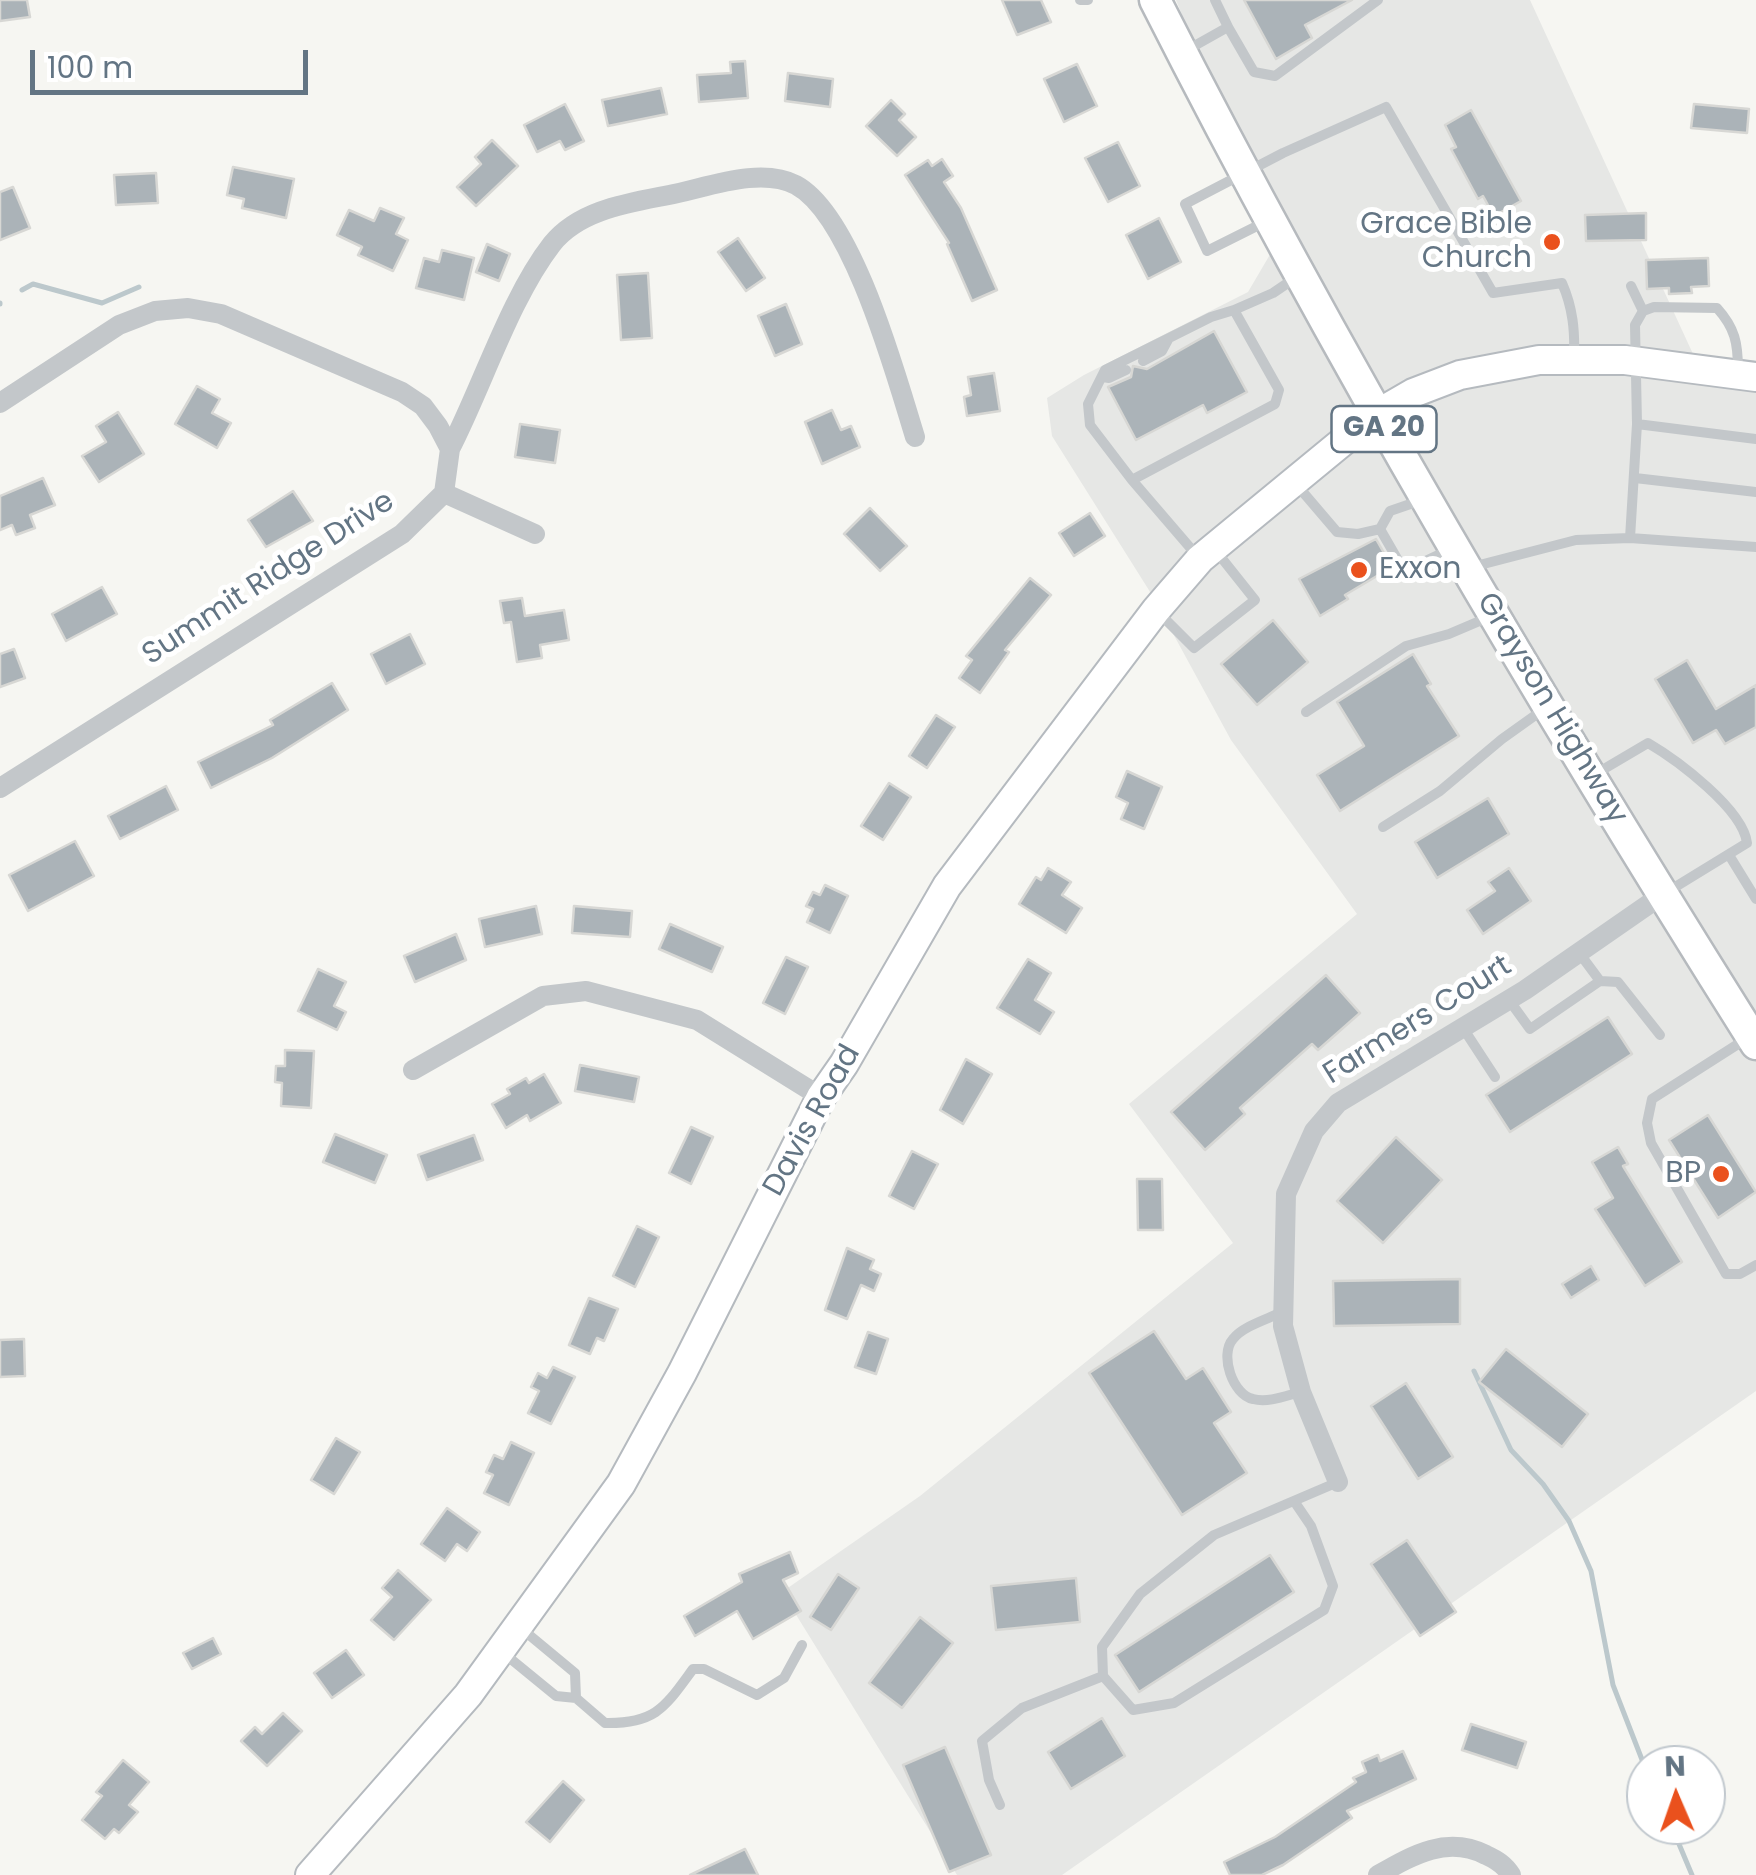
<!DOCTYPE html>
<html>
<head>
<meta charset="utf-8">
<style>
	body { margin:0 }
	#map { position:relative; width:1756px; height:1875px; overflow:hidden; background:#f6f6f2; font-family:Poppins,sans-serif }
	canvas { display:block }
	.north { position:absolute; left:1626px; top:1745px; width:100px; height:100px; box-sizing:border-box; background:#fff; border:2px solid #c1c8ce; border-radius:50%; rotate:358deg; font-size:28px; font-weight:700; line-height:40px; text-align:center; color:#637584 }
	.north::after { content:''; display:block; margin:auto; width:35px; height:45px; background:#ea511d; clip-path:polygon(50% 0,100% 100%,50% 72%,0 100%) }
	.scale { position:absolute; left:30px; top:50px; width:278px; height:45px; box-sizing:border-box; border:5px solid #637584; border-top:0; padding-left:12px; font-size:30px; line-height:35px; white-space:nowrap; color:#637584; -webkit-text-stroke:8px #fff; paint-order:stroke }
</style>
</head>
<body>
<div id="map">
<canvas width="1756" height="1875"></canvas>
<div class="north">N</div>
<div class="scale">100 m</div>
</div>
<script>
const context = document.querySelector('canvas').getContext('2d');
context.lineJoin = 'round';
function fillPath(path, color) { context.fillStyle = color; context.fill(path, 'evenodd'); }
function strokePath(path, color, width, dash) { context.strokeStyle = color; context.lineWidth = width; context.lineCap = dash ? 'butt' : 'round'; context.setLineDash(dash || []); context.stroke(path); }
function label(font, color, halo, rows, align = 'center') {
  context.font = font + ' Poppins,sans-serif'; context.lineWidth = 10; context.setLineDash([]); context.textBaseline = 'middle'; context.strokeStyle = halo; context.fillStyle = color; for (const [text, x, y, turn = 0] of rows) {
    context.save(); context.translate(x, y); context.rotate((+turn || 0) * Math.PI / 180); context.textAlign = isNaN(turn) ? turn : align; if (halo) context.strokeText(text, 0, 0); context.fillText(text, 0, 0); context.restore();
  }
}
fillPath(new Path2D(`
	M1176 0H1530L1693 354 1756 361V1391L1062 1875H957L782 1592 920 1496 1233 1243 1129 1104 1357 914 1231 740 1152 595 1052 436 1047 398 1084 375 1248 292 1275 246Z`), '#e6e7e5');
strokePath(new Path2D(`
	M22 290 33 284 102 303 139 287
	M0 304V303
	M1474 1371 1511 1450 1543 1484 1569 1521 1591 1571 1613 1685 1646 1770
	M1671 1825 1692 1875`), '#bcc8cc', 5);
const building = new Path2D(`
	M0 0H27L30 17 0 21Z
	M1002 0H1041L1051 22 1017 35Z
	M1244 0H1352L1305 25 1312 38 1276 59Z
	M745 61 748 98 699 102 697 75 731 73 730 62Z
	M1077 64 1097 106 1064 122 1044 79Z
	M788 73 833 79 830 107 785 101Z
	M661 88 667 114 608 126 602 100Z
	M891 100 905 114 899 120 916 137 897 156 866 126Z
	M565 104 584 141 565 150 560 141 537 152 524 125Z
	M1694 104 1749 109 1747 133 1691 128Z
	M1471 110 1521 201 1494 216 1483 196 1478 199 1451 149 1456 147 1445 125Z
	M492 140 518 166 476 206 457 187 481 164 475 157Z
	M1118 142 1140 186 1108 202 1085 158Z
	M942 159 953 176 944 182 961 208 997 290 972 301 947 244 949 243 905 175 928 160 932 166Z
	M233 167 294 179 286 218 242 208 244 199 227 195Z
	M156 173 158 203 116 205 114 175Z
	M13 187 30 228 0 240V192Z
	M380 208 404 218 396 234 408 240 393 271 358 255 362 247 337 235 349 210 374 221Z
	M1646 213V240L1586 241 1585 215Z
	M1159 218 1181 262 1148 279 1126 235Z
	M738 238 765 278 746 291 718 252Z
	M487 244 510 254 499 281 476 272Z
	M442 250 474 258 464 300 416 288 424 258 439 262Z
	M1708 258 1709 286 1691 287 1692 293 1669 294V288L1647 289 1646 260Z
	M648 273 652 338 621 340 617 275Z
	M786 304 802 344 775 356 758 316Z
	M1214 331 1247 392 1207 413 1203 405 1136 440 1108 387 1131 377 1133 366 1147 369Z
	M994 373 1000 411 967 416 964 397 971 395 968 377Z
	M197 386 220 399 212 413 231 423 217 448 175 424Z
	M832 410 841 430 851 426 860 447 822 464 805 422Z
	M118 412 144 454 99 482 82 456 106 442 96 426Z
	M520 424 560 430 555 463 515 457Z
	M43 478 55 505 30 515 35 528 16 535 12 525 0 530V496Z
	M293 491 313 521 266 547 248 520Z
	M870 508 907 546 880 571 844 534Z
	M1090 513 1105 536 1074 556 1059 533Z
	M1376 539 1392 567 1345 595 1348 599 1320 616 1299 579Z
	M1030 578 1051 595 1005 650 1009 652 980 693 959 678 972 660 966 656Z
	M102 587 117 614 66 641 52 614Z
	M522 598 525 616 564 610 569 640 540 645 542 658 517 662 511 622 504 623 500 601Z
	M1273 620 1308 662 1257 705 1221 664Z
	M410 634 425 664 386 684 371 654Z
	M14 649 25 678 0 687V654Z
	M1413 654 1431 684 1427 686 1459 736 1340 811 1317 775 1364 746 1337 702Z
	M1687 660 1716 709 1756 685V727L1725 744 1716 730 1693 743 1655 679Z
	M332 683 348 710 272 758 211 788 198 762 273 725 270 720Z
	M936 715 955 727 927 768 909 756Z
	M1127 771 1162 787 1144 829 1121 819 1128 803 1116 797Z
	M889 783 911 797 883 840 861 826Z
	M166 786 178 810 120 839 108 816Z
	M1488 798 1509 834 1437 878 1415 842Z
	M75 841 94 876 28 911 9 875Z
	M1048 868 1071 882 1062 895 1082 908 1066 933 1019 904 1036 877 1041 880Z
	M1509 868 1531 901 1483 934 1467 910 1495 891 1488 882Z
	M825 885 848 896 830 933 807 922 813 909 806 906 813 892 820 895Z
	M536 906 542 934 485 947 479 919Z
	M574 906 632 911 630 937 572 933Z
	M670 924 723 947 712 972 659 949Z
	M456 934 466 960 415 982 404 956Z
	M786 957 808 967 785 1014 763 1003Z
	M1028 959 1051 973 1035 1000 1054 1012 1040 1034 997 1008Z
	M318 969 346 982 334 1006 346 1012 337 1030 298 1011Z
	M1326 975 1360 1013 1318 1050 1312 1044 1240 1108 1245 1114 1205 1150 1171 1112Z
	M1608 1017 1632 1054 1510 1132 1486 1095Z
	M285 1050 314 1051 311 1108 281 1106 282 1083 275 1082 276 1066H285Z
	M966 1059 992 1074 963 1124 940 1110Z
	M580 1065 639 1077 634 1102 575 1091Z
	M544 1074 561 1103 530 1121 527 1115 506 1128 492 1104 510 1094 507 1089 526 1078 529 1083Z
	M1708 1115 1756 1192 1718 1218 1669 1140Z
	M691 1127 713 1137 691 1184 669 1173Z
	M335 1134 387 1155 375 1183 323 1162Z
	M474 1135 483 1160 427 1180 418 1155Z
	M1396 1137 1442 1180 1383 1243 1337 1201Z
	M1618 1147 1628 1164 1623 1166 1682 1262 1645 1286 1595 1209 1613 1198 1592 1162Z
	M912 1151 938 1164 914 1209 889 1196Z
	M1137 1179H1162L1163 1230H1138Z
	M637 1226 659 1237 635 1287 613 1276Z
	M847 1248 874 1260 870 1269 881 1274 874 1291 861 1285 847 1319 825 1310Z
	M1591 1266 1599 1280 1571 1298 1562 1284Z
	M1460 1279V1324L1334 1326 1333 1281Z
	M589 1298 618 1309 604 1341 597 1338 590 1354 569 1345Z
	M1154 1331 1186 1379 1203 1368 1231 1412 1214 1423 1247 1473 1182 1515 1089 1373Z
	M868 1332 888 1339 876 1374 855 1367Z
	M24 1339 25 1376 0 1377V1340Z
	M1506 1349 1588 1414 1562 1447 1479 1382Z
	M553 1367 575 1377 551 1424 528 1413 539 1391 531 1387 538 1373 547 1378Z
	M1406 1383 1453 1457 1418 1479 1371 1406Z
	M336 1438 360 1452 334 1494 311 1480Z
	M511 1442 534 1453 509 1505 484 1493 493 1475 486 1472 494 1455 503 1459Z
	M447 1508 480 1532 467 1551 457 1544 445 1561 421 1544Z
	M1407 1540 1456 1612 1420 1636 1371 1564Z
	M790 1552 798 1573 783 1580 801 1611 753 1639 737 1611 695 1636 684 1616 742 1582 739 1574Z
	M1270 1555 1294 1592 1139 1692 1115 1655Z
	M398 1570 431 1600 394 1640 371 1620 392 1597 382 1588Z
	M838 1574 859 1588 831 1630 810 1617Z
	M1076 1578 1080 1622 996 1630 991 1586Z
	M920 1617 953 1643 902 1708 869 1683Z
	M213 1638 221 1654 192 1669 183 1653Z
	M346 1650 364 1675 332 1698 314 1673Z
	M283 1713 302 1731 267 1766 241 1741 255 1727 262 1734Z
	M1102 1718 1125 1756 1071 1789 1048 1752Z
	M1471 1724 1526 1742 1517 1768 1462 1750Z
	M945 1747 991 1855 949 1872 903 1765Z
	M1403 1751 1416 1779 1347 1811 1352 1818 1283 1865 1262 1875H1230L1224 1862 1275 1837 1356 1782 1353 1778 1366 1772 1362 1762 1378 1755 1380 1761Z
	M123 1760 149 1782 129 1805 138 1812 119 1833 114 1829 105 1839 82 1820 102 1796 96 1792Z
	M563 1781 584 1800 550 1842 526 1822Z
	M745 1849 758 1875H690Z`);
fillPath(building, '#abb3b8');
strokePath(building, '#d7d7d4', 2.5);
const secondary = new Path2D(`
	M310 1875 468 1695 621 1484 682 1373 821 1097 844 1064 947 886 1156 610 1200 559 1375 415 1413 393 1460 375 1539 360H1625L1756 377`);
const primary = new Path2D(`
	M1155 0C1337 359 1542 704 1756 1044`);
strokePath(secondary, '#b5babf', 32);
strokePath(primary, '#b6babe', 35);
strokePath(new Path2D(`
	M1080 0H1088
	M1228 27 1254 72 1275 76 1378 0
	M1187 50 1228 27 1215 0
	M1267 221 1207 251 1185 204 1283 153 1386 107 1493 293 1562 283C1573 308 1575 331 1574 358
	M1631 286 1643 311
	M1143 361 1162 351 1169 338
	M1738 370C1738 343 1735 328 1717 308L1654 307 1643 311 1635 325 1637 424 1756 439
	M1103 377 1109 378 1126 370
	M1635 478 1756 492
	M1132 480 1090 425 1088 404 1105 370 1211 317 1234 310
	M1296 484 1337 532 1358 534 1380 529 1399 562 1419 564 1449 550
	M1380 529 1390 511 1422 500
	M1630 538 1756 547
	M1199 558 1132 480 1275 404 1279 390 1234 310 1273 293 1298 276
	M1468 568 1576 540 1630 538 1637 424
	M1157 611 1194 648 1255 600 1216 551
	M1306 712 1406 646 1449 634 1489 617
	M1592 776 1648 743C1677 760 1743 809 1747 843L1667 892
	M1383 827 1440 791 1502 739 1544 709
	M1729 855 1756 899
	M1580 954 1600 981
	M1509 1000 1530 1029 1600 981 1618 982 1660 1035
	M1463 1028 1495 1077
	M1746 1039 1652 1099 1647 1123 1651 1143 1726 1274H1740L1756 1265
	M1282 1312C1268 1319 1243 1326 1233 1339 1219 1355 1233 1395 1253 1399 1268 1403 1285 1396 1300 1392
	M1294 1501 1311 1526 1333 1586 1324 1610 1174 1703 1133 1710 1103 1676 1102 1647 1140 1594 1214 1535 1338 1482
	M522 1629 575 1673 576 1698
	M501 1651 556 1696 576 1698 605 1723C656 1724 665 1707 693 1669H704L757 1695 784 1678 802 1645
	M1000 1805 989 1780 982 1741 1022 1708 1103 1676`), '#c3c7ca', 10);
strokePath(new Path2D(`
	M0 403 119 325 155 311 188 308 221 314 402 392 423 406 438 426 450 449 444 493 402 534 0 788
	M450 449C482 387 510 298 552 244 579 210 628 203 669 195 706 188 760 166 796 185 853 216 896 376 915 437
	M444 493 535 534
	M413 1070 543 996 586 991 697 1020 821 1097
	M1338 1482 1301 1392 1283 1326 1286 1194 1314 1131 1338 1103 1525 990 1662 895
	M1378 1875C1413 1855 1447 1835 1486 1855 1497 1860 1505 1865 1511 1875`), '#c3c7ca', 20);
strokePath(secondary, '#fff', 28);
strokePath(primary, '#fff', 30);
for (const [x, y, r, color] of [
	[1552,242,10,"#ea511d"],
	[1359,570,10,"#ea511d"],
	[1721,1174,10,"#ea511d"]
]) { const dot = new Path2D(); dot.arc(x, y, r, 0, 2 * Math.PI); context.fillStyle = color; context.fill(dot); strokePath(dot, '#fff', 4); }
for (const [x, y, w] of [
	[1384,429,105]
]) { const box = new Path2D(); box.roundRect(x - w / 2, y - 23, w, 46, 8); context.fillStyle = '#fff'; context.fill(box); strokePath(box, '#637584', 2.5); }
label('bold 28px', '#637584', null, [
	["GA 20",1384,429]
]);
label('30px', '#637584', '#fff', [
	["Grace Bible",1532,225],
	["Church",1532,259],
	["Exxon",1379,570,"left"],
	["BP",1701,1174]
], 'right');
label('30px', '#637584', '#fff', [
	["Summit Ridge Drive",269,579,-33],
	["Grayson Highway",1551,709,59],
	["Farmers Court",1418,1021,-32],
	["Davis Road",813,1121,-61]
]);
</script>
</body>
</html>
